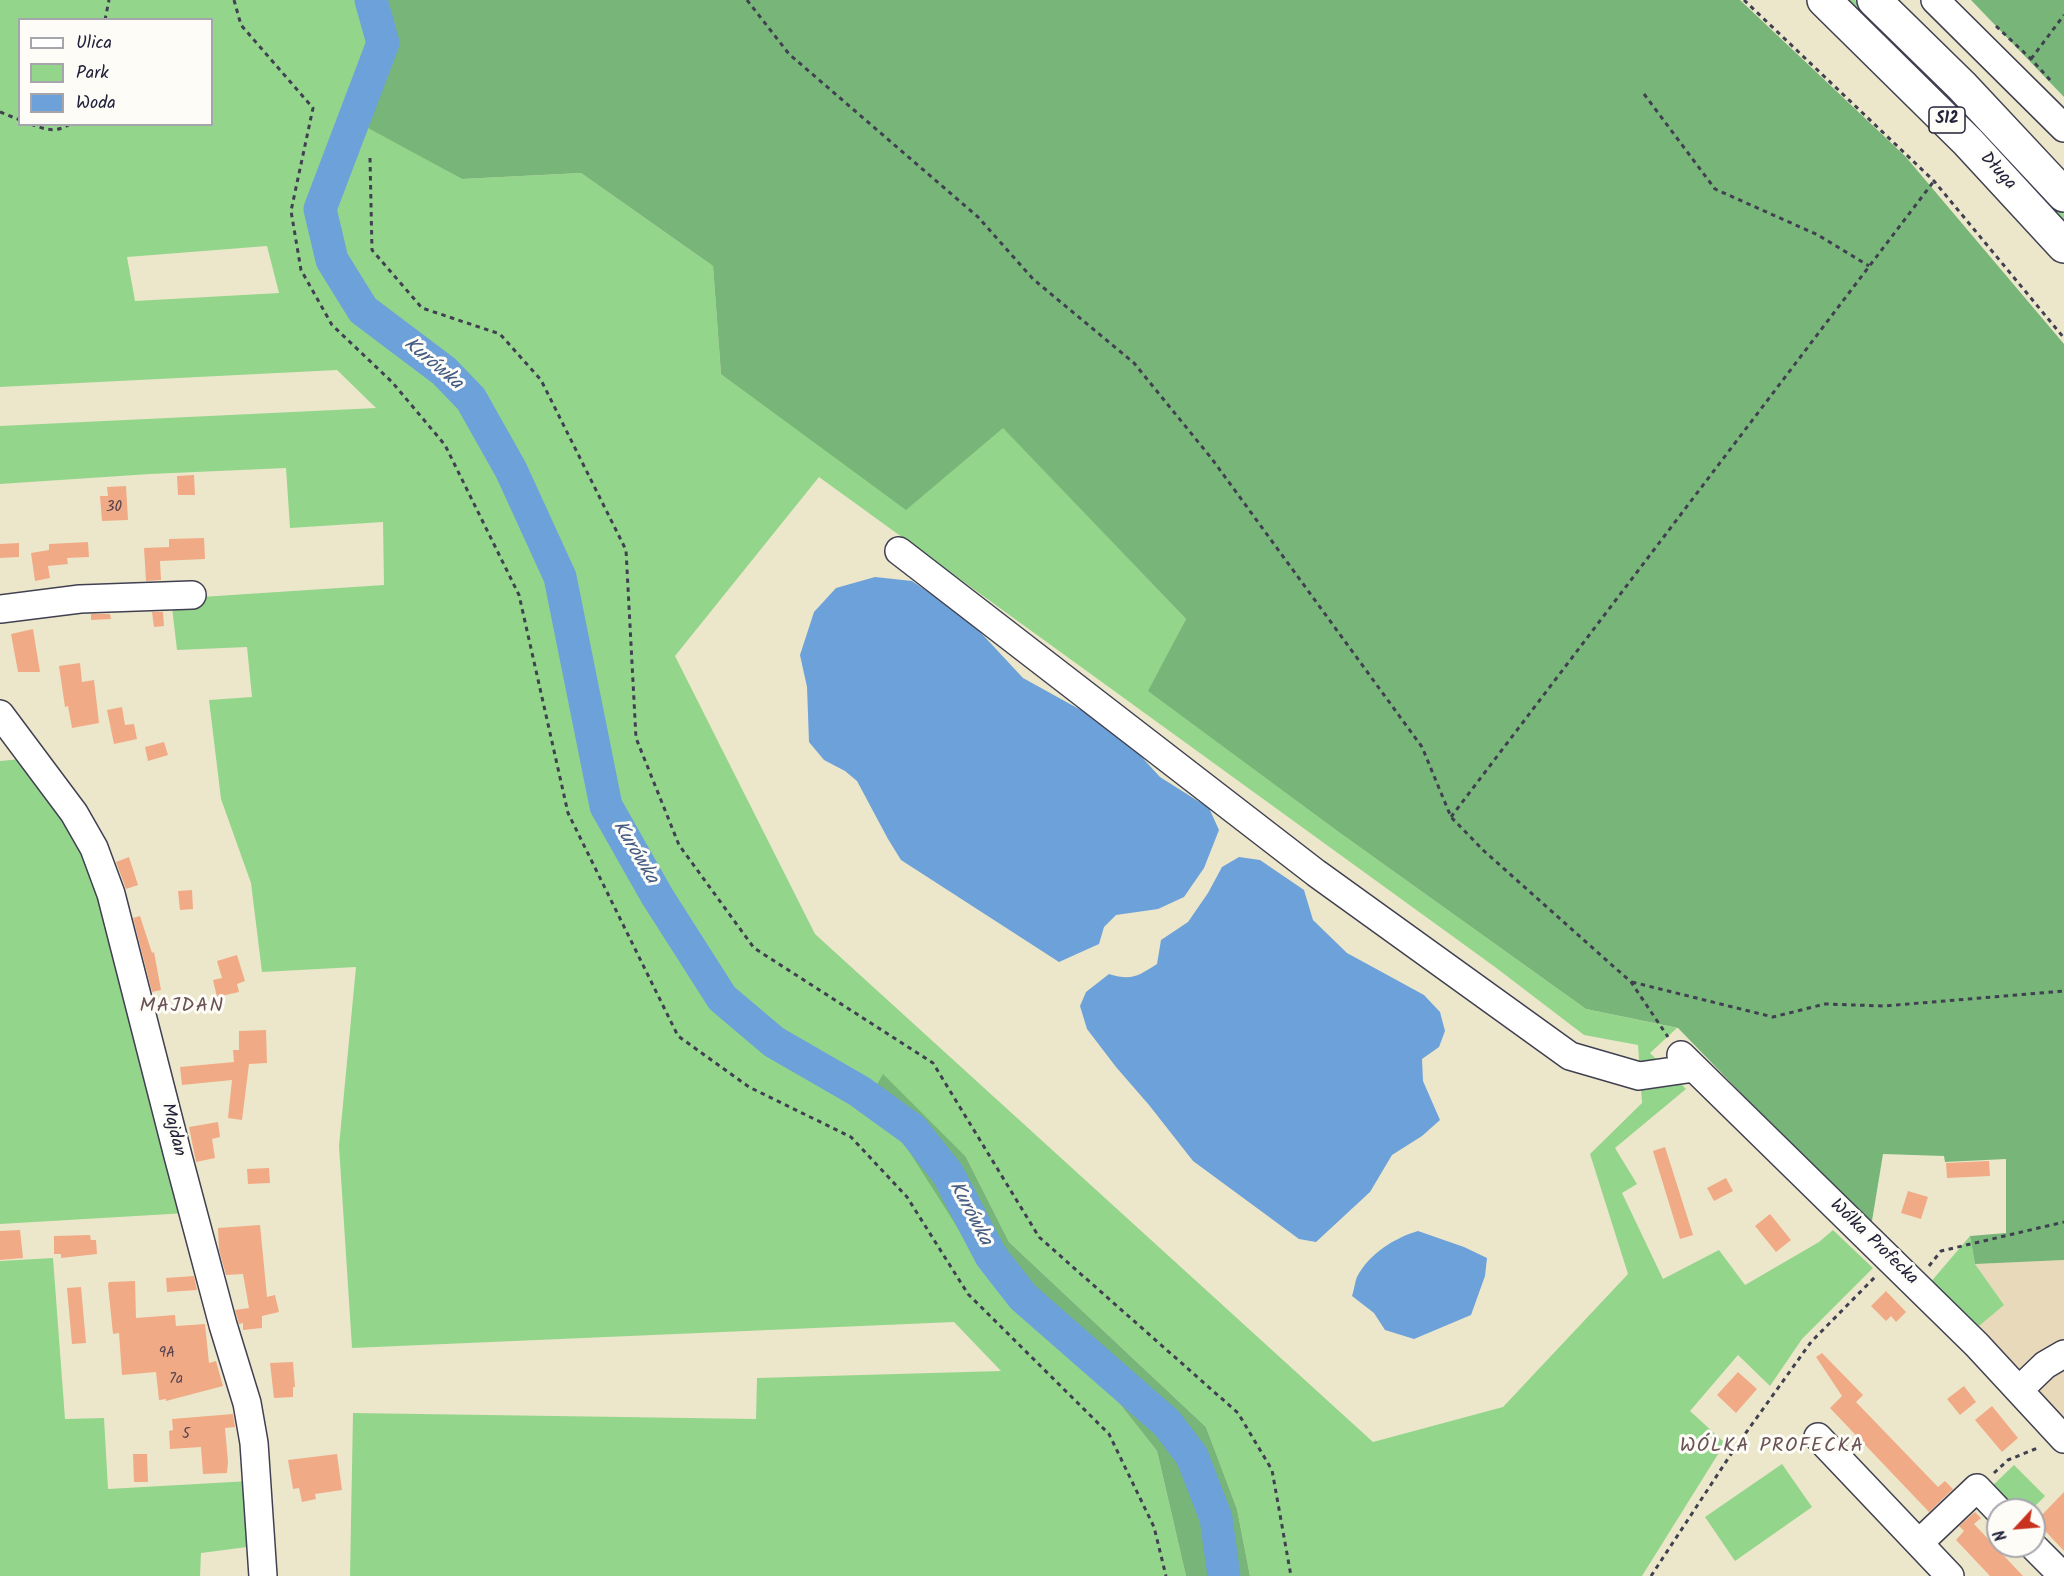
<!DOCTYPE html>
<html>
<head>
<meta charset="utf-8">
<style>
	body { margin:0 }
	#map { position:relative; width:2064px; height:1576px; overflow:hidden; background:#ece7cb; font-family:Kalam,sans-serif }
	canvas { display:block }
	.legend { position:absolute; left:18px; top:18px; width:195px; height:108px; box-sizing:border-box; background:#fdfcf7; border:2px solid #a5a5ac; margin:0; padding:8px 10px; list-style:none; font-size:18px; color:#22223b }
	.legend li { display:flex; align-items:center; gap:12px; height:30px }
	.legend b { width:30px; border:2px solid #a5a5ac }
	.north { position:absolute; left:1986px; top:1498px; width:60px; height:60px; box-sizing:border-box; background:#fdfcf7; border:2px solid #a5a5ac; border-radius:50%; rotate:244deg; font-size:16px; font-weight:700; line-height:24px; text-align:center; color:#22223b }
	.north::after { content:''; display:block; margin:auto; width:21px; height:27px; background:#c8321e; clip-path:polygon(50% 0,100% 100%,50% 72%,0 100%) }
</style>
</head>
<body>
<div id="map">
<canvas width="2064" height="1576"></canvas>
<ul class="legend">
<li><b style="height:8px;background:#fff"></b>Ulica</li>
<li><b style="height:16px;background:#94d58c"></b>Park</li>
<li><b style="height:16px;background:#6da1d9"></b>Woda</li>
</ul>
<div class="north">N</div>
</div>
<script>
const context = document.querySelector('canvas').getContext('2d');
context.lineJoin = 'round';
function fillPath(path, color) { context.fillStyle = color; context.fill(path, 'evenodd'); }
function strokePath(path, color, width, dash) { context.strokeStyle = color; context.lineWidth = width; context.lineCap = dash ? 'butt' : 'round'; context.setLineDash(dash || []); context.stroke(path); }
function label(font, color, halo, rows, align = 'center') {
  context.font = font + ' Kalam,sans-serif'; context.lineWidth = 6; context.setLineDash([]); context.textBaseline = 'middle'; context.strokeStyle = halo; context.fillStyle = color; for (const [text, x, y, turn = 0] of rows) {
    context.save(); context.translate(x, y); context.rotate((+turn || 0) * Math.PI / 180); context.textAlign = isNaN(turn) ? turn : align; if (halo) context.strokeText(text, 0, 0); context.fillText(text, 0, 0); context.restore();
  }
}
fillPath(new Path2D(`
	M2064 1260V1417L1979 1326 2004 1305 1975 1264Z`), '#e8d9ba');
fillPath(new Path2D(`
	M0 0H383L392 40 357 121 462 179 581 173 713 266 721 374 1003 427 1186 619 1149 691 1340 833 1586 1009 1677 1028 1650 1053 1686 1089 1615 1148 1637 1184 1622 1193 1663 1279 1719 1250 1745 1285 1819 1242 1833 1230 1873 1268 1802 1339 1770 1386 1738 1355 1690 1411 1725 1443 1642 1576H1250L1237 1509 1206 1427 1009 1242 966 1157 980 1263 1070 1341 1157 1451 1186 1576H350L353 1413 756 1419 757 1378 1001 1371 954 1322 352 1348 339 1146 356 967 262 972 251 883 221 799 209 700 252 697 247 647 177 650 171 599 384 585 383 522 290 528 286 468 150 474 0 484V426L376 408 337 370 0 387ZM20 20H212V124H20ZM267 246 279 293 135 301 127 257ZM819 477 1495 967 1584 1035 1638 1045 1642 1103 1590 1154 1628 1274 1503 1407 1373 1442 815 934 675 656Z
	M1841 0H1855L1913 55 2064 214V228Z
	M22 759 87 849 187 1213 0 1224V761Z
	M1970 1236 1975 1264 2004 1305 1979 1326 1929 1284Z
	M53 1258 65 1419 104 1418 108 1489 250 1481 255 1546 201 1553 200 1576H0V1261Z
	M1782 1464 1812 1507 1735 1561 1705 1517Z
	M2014 1465 2045 1496 2031 1510H2011L1990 1488Z`), '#94d58c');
fillPath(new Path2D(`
	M383 0H1740L1905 156 2064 344V1260L1975 1264 1970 1236 2006 1233V1159L1945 1162 1944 1156 1883 1154 1871 1227 1678 1028 1586 1009 1340 833 1148 691 1186 619 1003 428 906 510 721 374 713 266 581 173 462 179 357 122 392 40Z
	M1971 0H2064V97Z
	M883 1074 966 1157 1009 1242 1206 1427 1237 1509 1250 1576H1186L1157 1451 1070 1341 980 1263 872 1093Z`), '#77b678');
fillPath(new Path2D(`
	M875 577 912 581 968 619 1023 678 1117 730 1160 777 1209 808 1219 830 1204 868 1184 897 1158 909 1116 915 1104 927 1099 944 1059 962 901 860 888 839 857 781 845 771 824 760 809 742 807 687 800 655 814 612 836 588Z
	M1239 857 1260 860 1304 890 1313 920 1347 953 1424 995 1440 1012 1445 1031 1439 1047 1422 1059 1423 1081 1440 1120 1422 1136 1392 1155 1370 1192 1316 1242 1299 1239 1193 1161 1149 1105 1116 1067 1087 1029 1080 1006 1086 992 1109 974C1132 981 1138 976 1157 964L1161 940 1188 922 1208 893 1222 867Z
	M1418 1231 1464 1247 1487 1258 1485 1276 1471 1315 1414 1339 1385 1330 1374 1313 1352 1296C1354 1290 1355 1282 1357 1277 1369 1254 1394 1238 1418 1231Z`), '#6da1d9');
strokePath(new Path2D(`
	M371 0 383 43 320 209 332 260 363 310 444 371 471 399 511 470 560 577 606 806 657 896 722 998 774 1042 859 1091 913 1130 948 1174 991 1256 1023 1297 1167 1423 1192 1456 1216 1518 1224 1576`), '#6da1d9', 33);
fillPath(new Path2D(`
	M194 475 195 495H178L177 476Z
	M126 486 128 520 102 521 100 496H108L107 487Z
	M204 538 205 559 160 561 161 580 146 581 144 548 169 547V539Z
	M88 542 89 557 67 558 68 564 48 566 50 578 35 581 31 553 49 550V544Z
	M19 543V557L0 558V544Z
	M152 612H163L164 626 154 627Z
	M91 614H110L111 619 91 620Z
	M33 629 40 672H18L11 634Z
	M80 663 82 682 94 680 99 723 72 728 68 706 65 707 59 666Z
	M122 707 125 725 134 724 137 739 114 744 107 710Z
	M164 742 168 755 148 761 145 747Z
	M129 857 138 885 126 889 116 862Z
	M192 890 193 909 180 910 178 891Z
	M140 916 152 953 154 952 161 990 152 992 133 918Z
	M237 955 245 981 237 984 239 992 217 997 213 980 222 978 217 961Z
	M266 1030 267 1063 249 1064 242 1120 228 1118 232 1080 182 1085 180 1067 234 1062 233 1050H239V1031Z
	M218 1122 220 1137 212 1139 215 1158 196 1162 189 1127Z
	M1665 1147 1693 1235 1680 1239 1653 1151Z
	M1989 1161 1990 1176 1947 1178 1946 1163Z
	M269 1168 270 1183 248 1184 247 1169Z
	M1726 1178 1733 1191 1714 1201 1707 1188Z
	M1908 1191 1928 1197 1921 1219 1901 1213Z
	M1770 1214 1791 1240 1776 1252 1755 1226Z
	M260 1225 267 1297 275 1295 279 1312 262 1316V1328L243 1330V1323L239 1324 235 1310 249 1308 243 1274 226 1275 219 1250 218 1228Z
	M20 1230 23 1258 0 1260V1231Z
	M90 1235 91 1240H96L97 1254 61 1258V1254H54V1236Z
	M194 1276 197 1290 167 1292 166 1278Z
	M135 1281 136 1318 175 1315 176 1326 205 1324 209 1363 216 1361 223 1386 166 1401V1399L159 1400 156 1372 122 1375 119 1333 113 1334 108 1285 109 1282Z
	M81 1287 86 1343 72 1344 67 1288Z
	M1886 1291 1906 1312 1896 1322 1891 1316 1886 1321 1871 1306Z
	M1822 1353 1863 1395 1856 1402 1938 1487 1945 1481 1953 1489 1929 1512 1830 1408 1842 1396 1816 1357Z
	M293 1362 295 1387H293V1397L274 1398 270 1363Z
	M1738 1372 1757 1389 1736 1413 1717 1395Z
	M1964 1386 1976 1402 1960 1415 1947 1399Z
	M1992 1406 2018 1438 2002 1452 1975 1420Z
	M233 1414 235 1427 225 1428 228 1462 227 1473 203 1474 201 1447 170 1449 169 1431 173 1430 172 1419Z
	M133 1454H147L148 1482H134Z
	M337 1454 342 1490 315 1494 316 1499 302 1502 299 1488 293 1489 288 1460Z
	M2064 1492V1551L2036 1521Z
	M1975 1512 1981 1518 1974 1524 2023 1576H1990L1956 1540 1964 1531 1959 1526Z`), '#f1aa86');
const minor = new Path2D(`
	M1935 0 2064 128
	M899 551 1316 873 1570 1056 1639 1076 1694 1068
	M0 609 80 599 192 595
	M0 714 74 813 94 848 111 894 178 1156 223 1325 247 1403 254 1443 263 1576
	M1681 1055 1977 1345 2064 1439
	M2019 1390 2045 1365 2064 1354
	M1818 1437 1950 1576
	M1919 1543 1977 1488 1998 1510
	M2033 1546 2063 1576`);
const highway = new Path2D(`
	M1824 0 1968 142 2064 246
	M1874 0 1962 86 2064 195`);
strokePath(minor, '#404051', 30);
strokePath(highway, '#404051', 36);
strokePath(new Path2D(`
	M234 0 241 25 313 108 291 211 301 270 332 325 392 382 445 445 519 595 568 813 678 1036 749 1087 851 1137 907 1197 968 1294 1109 1434 1154 1527 1166 1576
	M747 0 789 54 978 217 1033 279 1134 363 1212 459 1422 747 1451 817 1484 851 1631 982 1668 1037
	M1744 0 1934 181 2064 338
	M105 20 109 0
	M1996 26 2031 59 2051 81
	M2031 59 2064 15
	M1644 94 1715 189 1818 235 1869 266
	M0 112 20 120
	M31 124C46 130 56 133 70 124
	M370 158 372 250 422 308 500 334 541 380 626 550 636 738 679 845 754 948 933 1063 1039 1237 1238 1413 1272 1470 1291 1576
	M1451 817 1934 181
	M1632 982 1773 1017 1825 1004 1884 1006 2064 991
	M1929 1266 1941 1251 2064 1222
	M1994 1473 2008 1460 2040 1447
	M1651 1576 1735 1448 1811 1342 1875 1277`), '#404051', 3, [4.5, 4.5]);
strokePath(minor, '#fff', 27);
strokePath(highway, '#fff', 33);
label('15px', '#56444e', null, [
	["30",114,508],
	["9A",167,1354],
	["7a",176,1380],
	["5",186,1435]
]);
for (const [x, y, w] of [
	[1947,120,36]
]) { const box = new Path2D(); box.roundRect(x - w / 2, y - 13, w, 26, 4.5); context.fillStyle = '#fdfcf7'; context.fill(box); strokePath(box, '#22223b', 1.5); }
label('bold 16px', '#22223b', null, [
	["S12",1947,120]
]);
label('18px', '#22223b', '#fdfcf7', [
	["Długa",1997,172,47],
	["Majdan",172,1130,76],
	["Wólka Profecka",1873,1243,44]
]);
label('italic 20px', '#445b82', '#fdfcf7', [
	["Kurówka",432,365,40],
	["Kurówka",634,853,59],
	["Kurówka",969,1214,62]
]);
context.letterSpacing = '1.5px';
label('20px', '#6a5255', '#fdfcf7', [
	["MAJDAN",182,1008],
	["WÓLKA PROFECKA",1772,1448]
]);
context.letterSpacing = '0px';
</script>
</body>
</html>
